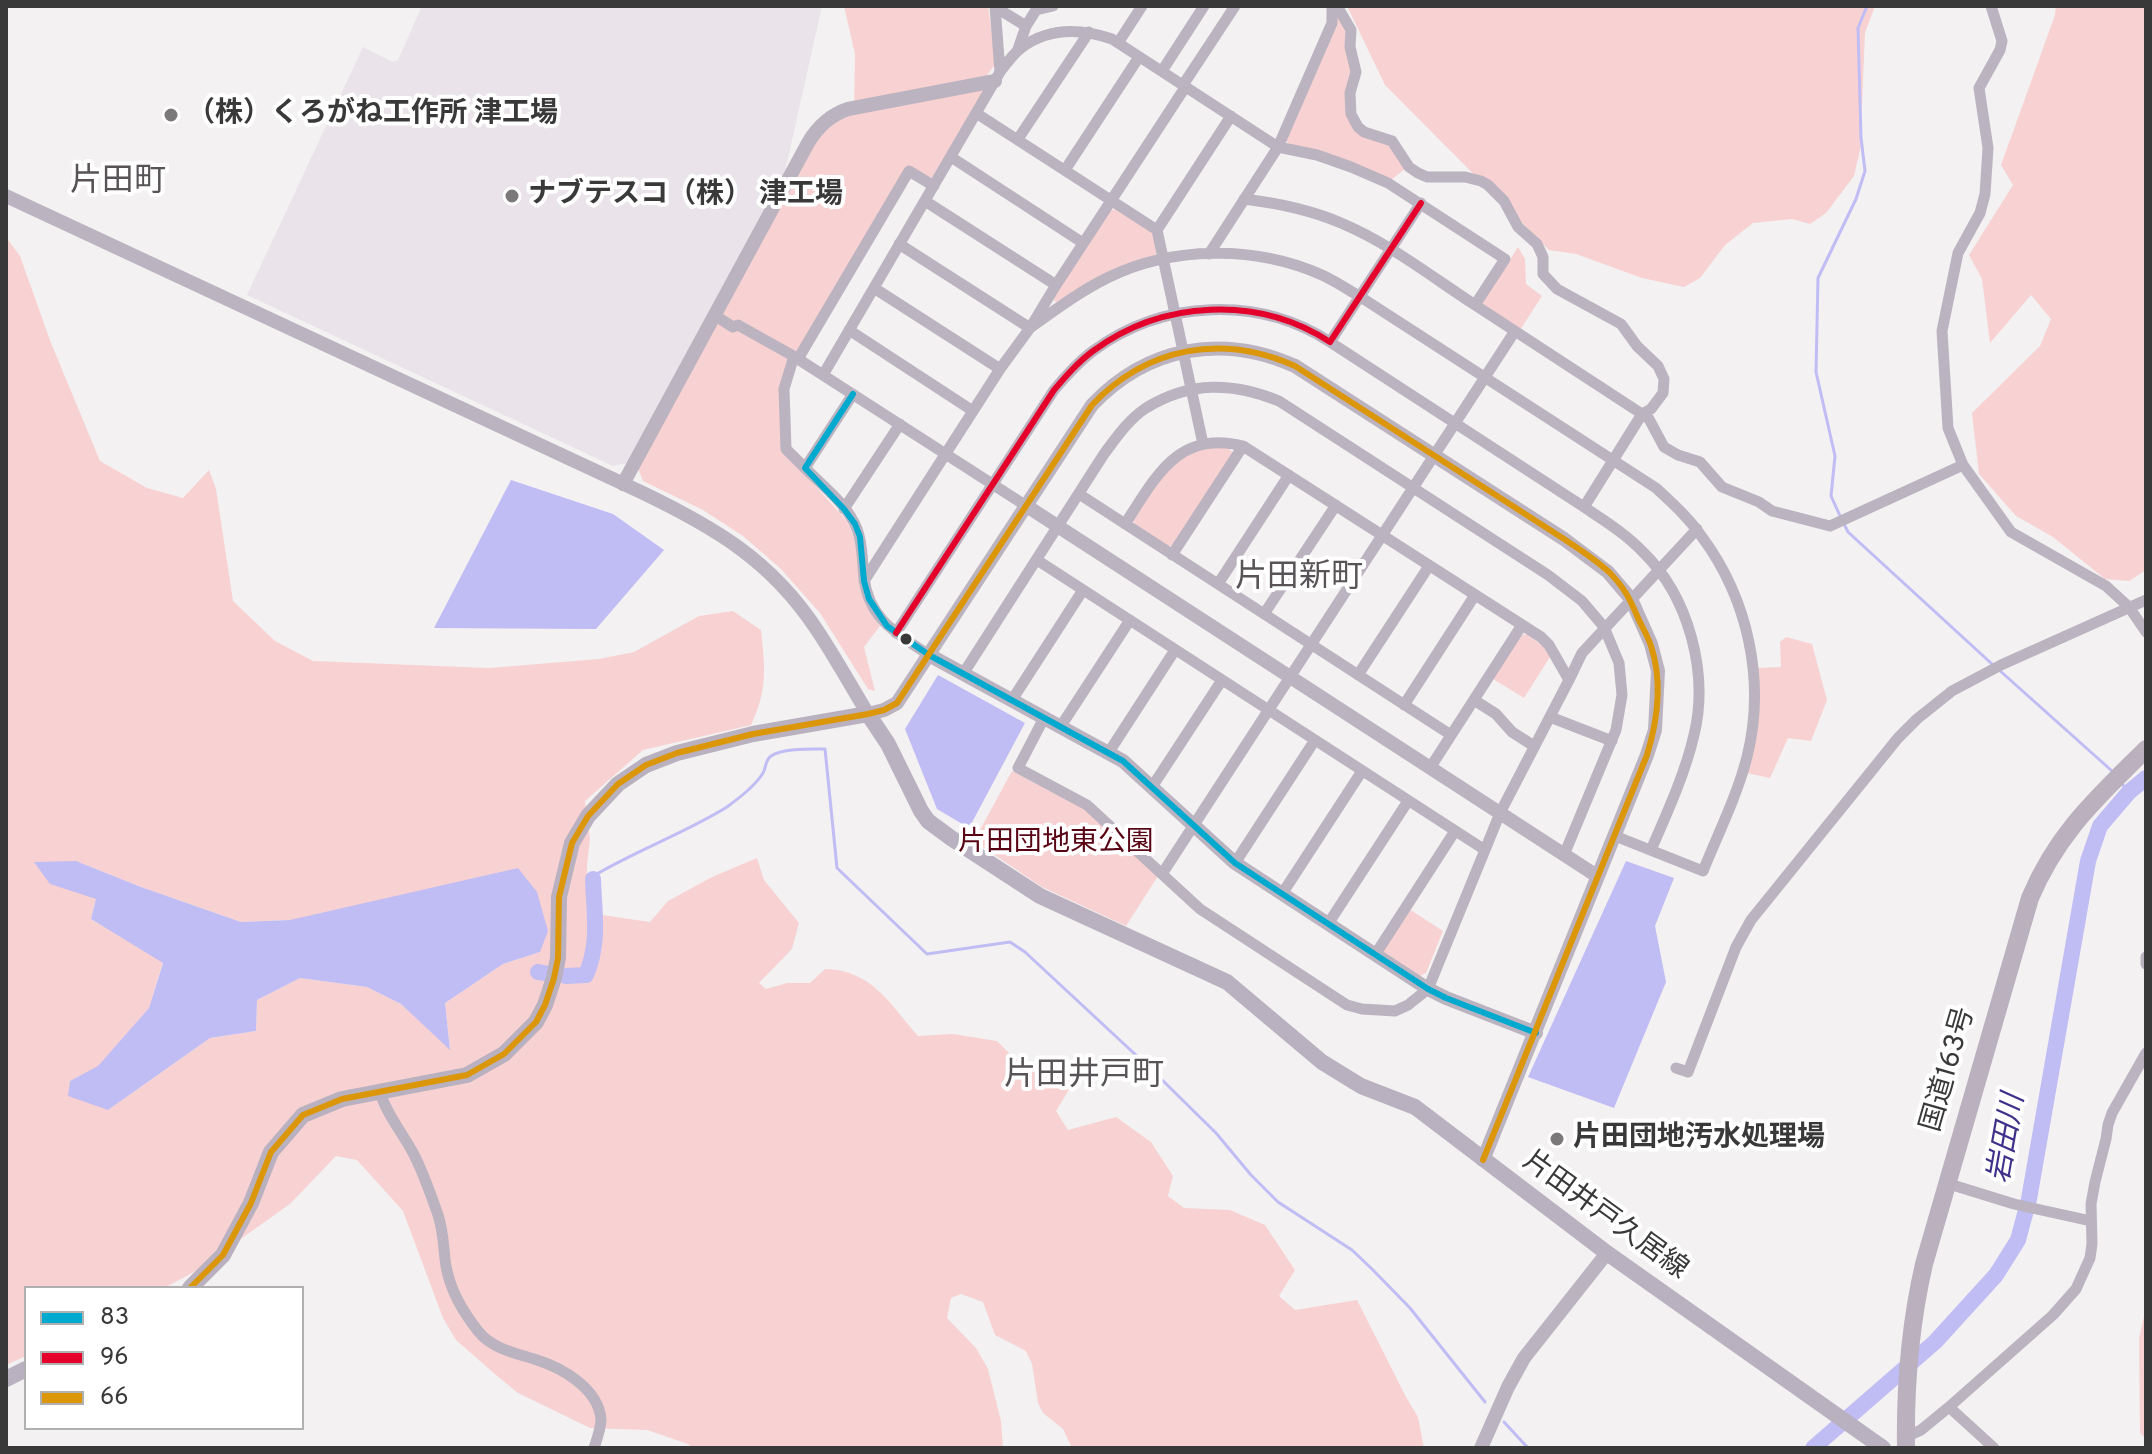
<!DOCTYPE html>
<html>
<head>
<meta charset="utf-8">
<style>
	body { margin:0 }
	#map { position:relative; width:2152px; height:1454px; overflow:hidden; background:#f3f1f2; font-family:Overpass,sans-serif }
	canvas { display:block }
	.frame { position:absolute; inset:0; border:8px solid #3a393a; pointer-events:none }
	.legend { position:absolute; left:24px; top:1286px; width:280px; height:144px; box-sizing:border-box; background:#fff; border:2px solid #b0b0b0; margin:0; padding:10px 14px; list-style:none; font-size:24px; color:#3a393a }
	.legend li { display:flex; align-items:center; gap:16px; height:40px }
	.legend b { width:40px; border:2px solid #b0b0b0 }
</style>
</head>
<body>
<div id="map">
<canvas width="2152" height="1454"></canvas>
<div class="frame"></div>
<ul class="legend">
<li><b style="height:10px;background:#00a9ce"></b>83</li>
<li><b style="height:10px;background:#e4002b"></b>96</li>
<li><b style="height:10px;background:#db9609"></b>66</li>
</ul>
</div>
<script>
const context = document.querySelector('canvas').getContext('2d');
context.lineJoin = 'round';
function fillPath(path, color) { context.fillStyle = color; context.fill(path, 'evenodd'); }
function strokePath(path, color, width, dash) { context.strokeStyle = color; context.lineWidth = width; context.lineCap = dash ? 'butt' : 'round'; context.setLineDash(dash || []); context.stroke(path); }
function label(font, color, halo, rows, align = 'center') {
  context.font = font + ' Overpass,"Noto Sans JP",sans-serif'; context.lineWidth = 8; context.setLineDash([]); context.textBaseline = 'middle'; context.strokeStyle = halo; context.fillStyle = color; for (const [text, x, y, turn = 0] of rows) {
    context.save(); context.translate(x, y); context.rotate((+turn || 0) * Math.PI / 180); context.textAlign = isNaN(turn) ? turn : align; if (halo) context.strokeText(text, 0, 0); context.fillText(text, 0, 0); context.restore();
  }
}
fillPath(new Path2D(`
	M422 6H822L784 176 628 463 613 466 247 295 363 47 393 62 398 60Z`), '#eae3e9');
fillPath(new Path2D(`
	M844 6H988L996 63 978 88 987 87 935 177 928 178 909 167 800 350 795 351 788 363 783 450 846 520C867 555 850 592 880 626L864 647 875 691 868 689 820 613 780 568 743 536 703 510 643 481 637 466 814 142 837 120 854 114 855 54Z
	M1347 6H1875L1865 33 1860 150 1854 176 1826 213 1810 224 1792 219 1753 223 1725 245 1700 278 1684 287 1642 278 1576 254 1549 250 1385 85Z
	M2056 6H2146V570L2129 581 2105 579 2053 537 2016 516 1979 474 1972 413 2040 346 2051 319 2031 295 1990 343 1982 279 1969 255 2013 185 2001 165 2055 15Z
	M1333 9 1348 30 1353 70 1347 116 1392 144 1406 168 1391 180C1359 165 1325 149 1290 145L1285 140Z
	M1116 209 1153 233 1157 252 1153 258 1056 302 1053 299 1109 211Z
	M6 237 20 256 51 343 100 461 147 488 183 498 209 470 216 489 233 601 275 641 313 661 489 668 599 659 634 652 699 616 733 611 761 630C765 668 768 689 751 725L643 750 585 801 590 839 587 865 588 913 650 922 668 901 712 877 757 858 764 880 799 923 792 949 759 983 766 989 787 983H810L825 969C872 970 890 1004 918 1036L953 1034 997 1041 1015 1059 1061 1071 1073 1083 1056 1111 1068 1130 1116 1117 1151 1142 1173 1176 1168 1196 1184 1208 1230 1210 1265 1225 1295 1270 1279 1296 1295 1310 1357 1300 1406 1397 1418 1417 1424 1448H1072L1063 1429 1043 1413 1038 1403 1032 1364 1026 1351 995 1335 983 1302 961 1294 951 1298 947 1318 976 1348 988 1369 1001 1421 1003 1448H693L688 1444 647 1430 590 1428 518 1393 496 1375 456 1340 443 1318 403 1211 357 1160 336 1156 290 1204 194 1272 164 1288H26V1356L6 1365ZM76 861 141 887 241 922 290 920 540 952 503 964 445 1003 450 1049 401 1004 367 987 300 978 257 1000 256 1031 210 1038 108 1110 70 1081 98 1067 149 1008 163 962 91 919 96 899Z
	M1518 247 1525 259 1526 284 1542 296 1520 330 1482 304Z
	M1205 448H1228L1233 453 1174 544 1167 547 1136 526 1133 520 1162 476 1177 460Z
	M1527 634 1545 648 1550 657 1524 698 1493 679 1522 635Z
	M1786 637 1812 644 1827 700 1811 741 1788 738 1770 778 1747 773 1757 668 1781 667 1780 642Z
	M1012 771 1084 809 1158 876 1126 926 1042 887 974 841Z
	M1409 909 1443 931 1426 973 1420 976 1383 954V949Z
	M2146 1308V1439L2140 1433 2139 1338Z`), '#f8d2d2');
fillPath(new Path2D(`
	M511 480 613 514 664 550 596 629 434 628Z
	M938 675 1025 723 969 828 937 809 905 729Z
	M76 861 141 887 241 922 290 920 518 868 537 892 548 931 540 952 503 964 445 1003 450 1050 401 1004 367 987 300 978 257 1000 256 1031 210 1038 108 1110 68 1096 70 1081 98 1066 149 1008 163 963 91 919 96 899 50 884 34 862Z
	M1626 861 1674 878 1655 926 1666 982 1614 1108 1528 1077Z`), '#c0bcf4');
strokePath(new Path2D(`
	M1841 518 1831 496 1835 456 1816 372 1818 278 1856 199 1865 171 1861 138 1858 28 1867 6
	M1844 524 1848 532 1992 664
	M1998 669 2112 771
	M2123 785 2129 792
	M593 879 595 875C637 850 685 833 727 807 739 798 755 786 763 773 766 768 765 760 771 756 782 748 811 749 825 749L837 868 927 954 1010 942 1025 952 1152 1070 1216 1133 1251 1175 1278 1202 1352 1250 1372 1269 1410 1308 1485 1402
	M1504 1422 1528 1448`), '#c0bcf4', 3);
strokePath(new Path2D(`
	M538 972 549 974
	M566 976 586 975C600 943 594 912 593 879
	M1813 1448 1935 1342 1996 1275 2018 1240 2029 1199 2088 861 2100 826 2129 792 2146 778`), '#c0bcf4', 16);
strokePath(new Path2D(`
	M995 6 1000 72
	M997 6 1000 10 1026 26
	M1991 6 2002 41 2000 50 1979 88 1988 148 1985 194 1980 213 1958 253 1942 331 1948 428 1963 465 2011 532 2106 586 2129 607 2146 632
	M1118 43 1142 6
	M1018 49 1026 26 1036 10 1053 6
	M1162 71 1204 6
	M1183 85 1235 6
	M976 113 1157 230 1203 444
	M1018 139 1089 32
	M951 157 1083 243
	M1065 170 1139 57
	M1244 199C1277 203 1311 210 1341 223 1389 243 1432 277 1475 305
	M925 201 1056 285
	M1157 230 1231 116
	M899 244 1030 328
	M1209 254 1278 147 1332 23V6
	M874 288 1000 369
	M714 315 733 327 738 325 797 358
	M1030 328C1055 310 1079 292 1107 278 1172 246 1255 245 1322 275 1335 281 1347 289 1359 296L1656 488C1672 503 1689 518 1702 537 1748 599 1766 681 1747 757 1737 796 1718 834 1703 871L1615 836
	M849 330 973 411
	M1330 342 1584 507 1642 414 1651 409 1663 393 1664 379 1658 366 1637 346 1621 324 1557 289 1543 274V257L1537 244 1518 227 1504 201 1488 185 1481 181 1465 177H1427L1418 173 1409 167 1392 141 1364 132 1358 127 1351 114 1350 93 1356 72 1350 47 1351 30 1337 6
	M794 356 784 389 786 449 805 468
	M823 375 798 359 909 171 934 186
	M853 394 805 468C823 486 848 505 857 529 863 544 862 562 864 578 869 620 898 634 929 655
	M1079 494 1451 735
	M1025 505 823 375 1000 72C1006 64 1013 54 1021 48 1049 27 1080 28 1112 39L1278 147 1317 155 1351 167 1388 183 1505 259 1475 305 1642 414 1649 419 1664 447 1678 455 1700 462 1722 487 1759 502 1772 511 1830 526 1963 465
	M1584 507C1605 521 1626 534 1643 552 1689 597 1709 673 1694 735 1685 774 1667 813 1651 850
	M844 509 900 424
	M1125 524C1155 478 1178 429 1243 446L1541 637 1549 645 1569 680 1500 813 1485 850
	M1172 555 1243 446
	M1037 560 1485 850 1428 989 1408 1005 1395 1011 1362 1009 1347 1005 1200 909 1087 805 1018 768 1044 718
	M864 581 1000 369 1030 328 1056 285 1186 86
	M1218 584 1289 475
	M1264 614 1336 505
	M896 633 1054 390C1066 376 1078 362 1093 351 1162 300 1258 295 1330 342L1421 203
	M963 674 1104 454C1116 438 1129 419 1146 408 1190 381 1233 382 1279 401L1548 575 1582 601 1604 627 1619 663 1622 695 1616 730 1564 855
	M1358 675 1429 566
	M1569 680 1582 653 1697 529
	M1012 700 1083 590
	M1474 700 1496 714 1512 732 1534 746
	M1404 705 1475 595
	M1550 717 1612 741
	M1061 726 1130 620
	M1109 752 1175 650
	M1430 768 1522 625
	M1152 787 1222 680
	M1235 863 1315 740
	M1162 874 1515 331
	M1282 894 1362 771
	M1328 924 1408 801
	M1375 955 1455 831
	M2146 957V964
	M1676 1068 1688 1072 1736 947 1751 920 1898 738 1917 719 1952 691 2001 665 2146 600
	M380 1092C386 1113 401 1131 412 1151 422 1169 430 1192 437 1212 444 1230 443 1248 446 1266 450 1290 463 1312 478 1331 492 1349 516 1353 537 1360 562 1368 598 1388 601 1419 601 1428 597 1439 594 1448
	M1946 1183 2014 1204 2091 1221
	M1949 1407 1994 1448
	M1906 1437 1921 1430 1949 1407 2053 1315 2076 1289 2090 1258 2092 1244 2091 1204 2095 1182 2106 1139 2108 1125 2112 1113 2146 1053`), '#bbb3c0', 11);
strokePath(new Path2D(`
	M6 196 641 492C714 527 771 560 817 630 835 657 851 686 868 714L884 710 897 703 1092 405C1147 347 1222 333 1295 366L1564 539 1608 572 1631 599 1651 644 1658 671 1655 730 1647 755 1483 1160
	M623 484 808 143C818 126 830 115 848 109L995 81
	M1025 505 1597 876
	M929 655 1123 761 1235 863 1428 989 1446 998 1536 1033
	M1481 1448 1508 1387 1524 1358 1607 1253`), '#bbb3c0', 14);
strokePath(new Path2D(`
	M190 1288 223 1255 251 1203 271 1152 303 1115 342 1099 467 1075 504 1054 536 1022 545 1005 554 978 558 958 559 897 572 843 588 816 618 784 646 765 677 753 753 734 868 714 888 744 921 811 928 821 951 838 1040 896 1227 982 1322 1062 1361 1086 1415 1107 1607 1253 1883 1448
	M6 1379 26 1369`), '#b9b1bf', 16);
strokePath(new Path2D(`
	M1906 1448C1905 1386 1910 1325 1924 1264L2030 898C2058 832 2097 798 2146 749`), '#bab0be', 18);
strokePath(new Path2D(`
	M853 394 805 468 844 509 855 524 860 537 864 581 869 599 887 626 929 655 1123 761 1235 863 1428 989 1446 998 1536 1033`), '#00a9ce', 6);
strokePath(new Path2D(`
	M896 633 1054 390C1066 376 1078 362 1093 351 1162 300 1258 295 1330 342L1421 203`), '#e4002b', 6);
strokePath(new Path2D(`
	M190 1288 223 1255 251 1203 271 1152 303 1115 342 1099 467 1075 504 1054 536 1022 545 1005 554 978 558 958 559 897 572 843 588 816 618 784 646 765 677 753 753 734 868 714 884 710 897 703 1092 405C1147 347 1222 333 1295 366L1564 539C1579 549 1595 559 1609 572 1624 587 1630 599 1638 618 1642 627 1648 636 1651 646 1663 682 1658 719 1647 755L1483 1160`), '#db9609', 6);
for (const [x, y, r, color] of [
	[171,115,8,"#7b797a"],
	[512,196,8,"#7b797a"],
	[906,639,7,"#3a393a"],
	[1557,1139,8,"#7b797a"]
]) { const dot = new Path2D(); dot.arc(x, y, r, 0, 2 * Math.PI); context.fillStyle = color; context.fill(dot); strokePath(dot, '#fff', 3); }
label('bold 28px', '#3a393a', '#fff', [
	["（株）くろがね工作所 津工場",187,115],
	["ナブテスコ（株） 津工場",528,196],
	["片田団地汚水処理場",1573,1139]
], 'left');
label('28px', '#580414', '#fff', [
	["片田団地東公園",1056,844]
]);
label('28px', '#3a393a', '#fff', [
	["国道163号",1950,1070,-74],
	["片田井戸久居線",1604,1217,36]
]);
label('italic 30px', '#41308a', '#fff', [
	["岩田川",2009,1139,-80]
]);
label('32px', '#575356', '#fff', [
	["片田町",118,184],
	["片田新町",1299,580],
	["片田井戸町",1084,1078]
]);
</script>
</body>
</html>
